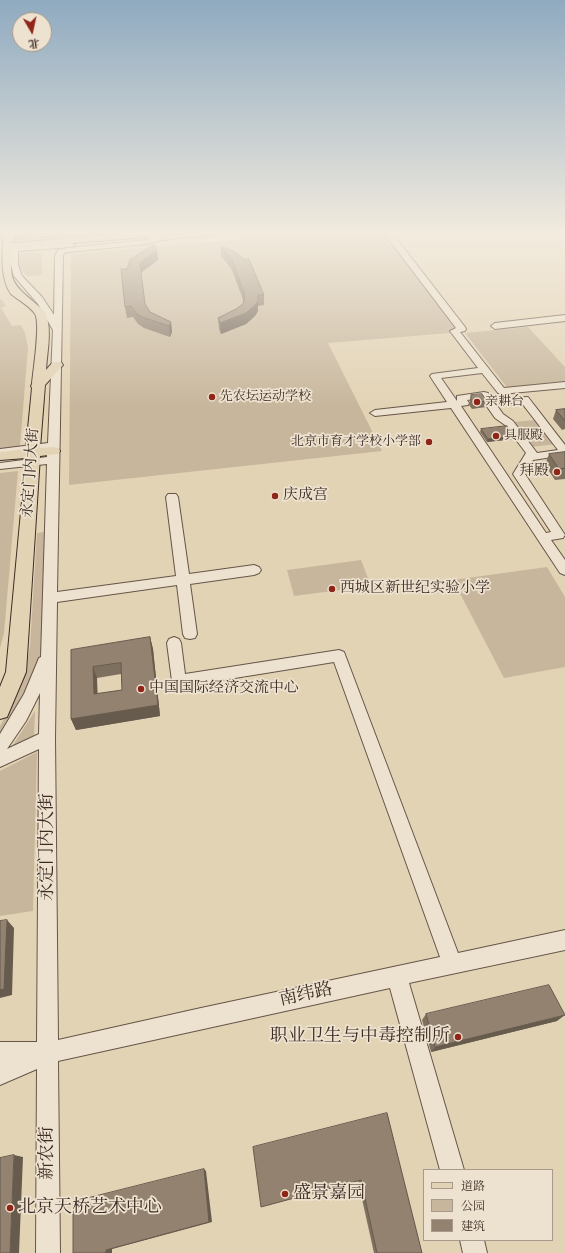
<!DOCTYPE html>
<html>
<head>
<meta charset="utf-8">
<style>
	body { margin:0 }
	#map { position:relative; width:565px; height:1253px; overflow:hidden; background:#e3d3b5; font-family:Cardo,"Noto Serif SC",serif }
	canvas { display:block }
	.legend { position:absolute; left:423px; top:1169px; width:130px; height:72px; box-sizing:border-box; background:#ede2cf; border:1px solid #a7998b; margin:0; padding:5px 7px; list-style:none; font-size:12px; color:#3d2b24 }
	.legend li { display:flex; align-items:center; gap:8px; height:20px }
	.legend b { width:20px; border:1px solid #a7998b }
	.north { position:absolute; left:12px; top:12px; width:40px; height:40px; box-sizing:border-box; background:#ede2cf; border:1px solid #a7998b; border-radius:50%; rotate:171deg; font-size:11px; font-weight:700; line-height:16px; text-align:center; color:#3d2b24 }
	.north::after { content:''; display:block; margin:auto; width:14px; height:18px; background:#8f2418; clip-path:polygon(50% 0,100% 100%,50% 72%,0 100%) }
</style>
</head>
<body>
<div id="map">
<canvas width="565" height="1253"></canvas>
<ul class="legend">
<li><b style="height:5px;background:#e3d3b5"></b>道路</li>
<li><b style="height:11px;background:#c7b69c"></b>公园</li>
<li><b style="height:11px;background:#93826f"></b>建筑</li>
</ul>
<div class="north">北</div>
</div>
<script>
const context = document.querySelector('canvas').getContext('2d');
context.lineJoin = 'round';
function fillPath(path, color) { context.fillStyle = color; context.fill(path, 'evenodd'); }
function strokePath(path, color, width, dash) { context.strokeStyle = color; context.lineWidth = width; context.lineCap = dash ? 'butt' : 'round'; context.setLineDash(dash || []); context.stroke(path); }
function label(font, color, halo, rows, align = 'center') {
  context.font = font + ' Cardo,"Noto Serif SC",serif'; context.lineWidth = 3.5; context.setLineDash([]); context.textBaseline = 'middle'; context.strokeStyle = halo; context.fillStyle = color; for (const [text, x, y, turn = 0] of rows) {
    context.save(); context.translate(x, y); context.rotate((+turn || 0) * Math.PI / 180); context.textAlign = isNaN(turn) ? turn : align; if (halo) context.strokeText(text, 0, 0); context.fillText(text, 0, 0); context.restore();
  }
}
fillPath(new Path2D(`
	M310 233H383L462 332 328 343 382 451 69 485 71 254Z
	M29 252 42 254V275L27 276C20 269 16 263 18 254Z
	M1 299 6 306 1 308 12 326 21 325 25 333 28 348 20 446 0 448V300Z
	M528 327 565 367V383L509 390 465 333Z
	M537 420 556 444 531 447 513 422Z
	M18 471 4 633 0 648V473Z
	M49 531 43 637 39 662 29 688 0 737V726L12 704 25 674 30 646 37 533Z
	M361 560 371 586 294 596 287 570Z
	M547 567 565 597V667L504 678 453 580Z
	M35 711 34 739 9 751Z
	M37 752 33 911 0 916V771Z`), '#c7b69c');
const water = new Path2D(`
	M0 233H101L0 241Z`);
fillPath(water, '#ab9a84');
strokePath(water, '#7f6e5e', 1);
const minor = new Path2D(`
	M189 233H219L215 235 166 239 146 244 69 252 64 253 63 256 57 592 176 576 166 497 168 494H176L178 497 189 574 254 565 259 567 261 570 259 573 254 575 190 584 197 634 195 638 190 639 185 638 183 634 177 585 57 602 55 738 58 1040 201 1008 440 957 334 662 179 687 174 685 172 681 167 643 169 639 174 637 179 639 181 643 185 674 339 650 344 652 458 953 565 930V950L409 983 464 1170H440L390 988 58 1061 60 1253H36L37 1069 0 1085V1042H37L39 749 0 767V734L24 694 39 658 41 657 47 464 0 469V463L47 457V450L0 455V449L48 443 53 330 38 304 14 276 11 265V245L15 243H18L19 247 71 243 75 245 71 247 18 251V265L22 276 42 297 54 315 55 256 58 250 68 248 146 240 157 236ZM40 693 39 734 7 749 26 721Z
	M384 233H392L465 327 466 329 465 331 460 332 504 388 565 382V388L501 394 498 393 482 373 441 378 457 401V396L484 392 488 393 492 399 528 397 565 445V455L533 460 525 474 565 535 563 538 551 540 565 560V575L560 573 451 408 375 416 370 413 375 410 447 402 430 376 432 374 478 368 450 331 456 328ZM481 398 495 418 505 425 526 453 513 474 551 532 546 533 461 406 468 405 469 403 467 400ZM521 402 558 450 537 453 513 421 503 414 496 404Z
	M565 315V321L495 329 491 326 495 323Z
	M460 1240H484L487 1253H463Z`);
const major = new Path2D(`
	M4 233H14L13 243 126 233H159L170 235 172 237 167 240 147 237 12 248C9 280 11 283 35 303 39 307 44 310 46 314 52 331 47 352 46 370L53 362H61L63 365 45 385 40 448 53 447 58 448 60 451 58 454 40 456 26 672 7 717 0 719V687L6 672 26 458 0 460V452L26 449 32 388 31 386 32 384C33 371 41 323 35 314 30 306 18 300 11 294 0 279 2 252 4 233Z`);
const highway = new Path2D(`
	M150 233H166L172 237 167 240 151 235Z`);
strokePath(minor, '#665548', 2);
strokePath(major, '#3d2b24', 2);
strokePath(highway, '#3d2b24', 1);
fillPath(minor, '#ede2cf');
fillPath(major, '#e3d3b5');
fillPath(highway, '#e3d3b5');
fillPath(new Path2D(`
	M221 246 264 295V305L258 306V311L255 316 246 324 221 334 219 329 218 318 236 309 243 304 244 302 232 270 221 256Z
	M157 250 158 260 143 271 141 274 145 304 150 312 171 322 172 332 170 337 144 328 138 324 133 317 127 318 125 307 127 269Z
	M471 395 487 401 486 407 472 409 469 405Z
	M565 409V429L562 430 553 419 556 410Z
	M481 429 514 436V439L487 442 480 432Z
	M565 452V479L555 480 545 465 549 454Z
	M150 637 153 649 160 716 76 730 71 719V650ZM121 674 122 690 97 694V678Z
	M426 1014 557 1021 431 1052 422 1020Z
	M387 1113 422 1253H374L358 1181 261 1207Z`), '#7e705f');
fillPath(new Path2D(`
	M157 250 158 260 143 271 141 274 140 264 142 261Z
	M258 295V311L255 316 246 324 221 334 220 323Z
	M171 322 172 332 170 337 169 326Z
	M514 436V439L487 442 488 439Z
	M150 637 153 649 160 716 76 730 71 719 158 705Z
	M93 667 97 678 98 705 94 694Z
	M7 920 14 928 12 995 0 998V990Z
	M565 1015 557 1021 431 1052 435 1047Z
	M14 1155 23 1157 19 1253H10Z
	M204 1169 206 1171 212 1222 112 1249V1253H106V1250Z`), '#675b4e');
const building = new Path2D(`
	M154 245 157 250 142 261 140 264 145 304 150 312 171 322 169 326 142 317 137 314 131 306 125 307 121 269H127L130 260Z
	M221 246 235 252 244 259H249L264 295H258V301L255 305 246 313 220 323 218 318 236 309 243 304 245 296 232 260Z
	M482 394 487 401 473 403 471 400V395Z
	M565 409V421L556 410Z
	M507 426 514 436 488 439 481 429Z
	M565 452V468L559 469 549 454Z
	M150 637 158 705 71 719V650ZM121 663 122 690 94 694 93 667Z
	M7 920 4 989 0 990V921Z
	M549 985 565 1015 435 1047 426 1014Z
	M387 1113 422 1253H377L361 1180 261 1207 253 1147Z
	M14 1155 10 1253H0V1158Z
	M204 1169 209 1222 106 1250V1253H73V1202Z`);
fillPath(building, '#93826f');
strokePath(building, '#675b4e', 1);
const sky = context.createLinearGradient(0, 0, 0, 408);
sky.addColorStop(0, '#8faac0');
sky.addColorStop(0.57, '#f2ebde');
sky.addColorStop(1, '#f2ebde00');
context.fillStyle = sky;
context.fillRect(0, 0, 565, 408);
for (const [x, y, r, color] of [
	[212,397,4,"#8f2418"],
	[477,402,4,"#8f2418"],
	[496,436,4,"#8f2418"],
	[429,442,4,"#8f2418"],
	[557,472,4,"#8f2418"],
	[275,496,4,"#8f2418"],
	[332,589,4,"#8f2418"],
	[141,689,4,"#8f2418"],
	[458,1037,4,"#8f2418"],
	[285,1194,4,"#8f2418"],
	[10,1208,4,"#8f2418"]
]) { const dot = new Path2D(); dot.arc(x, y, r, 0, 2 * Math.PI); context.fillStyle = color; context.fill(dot); strokePath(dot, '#ede2cf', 1.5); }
label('13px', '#3d2b24', '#ede2cf', [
	["先农坛运动学校",220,397],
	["亲耕台",485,402],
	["具服殿",504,436],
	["北京市育才学校小学部",421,442,"right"]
], 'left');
label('15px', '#3d2b24', '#ede2cf', [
	["拜殿",549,472,"right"],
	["庆成宫",283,496],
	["西城区新世纪实验小学",340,589],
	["中国国际经济交流中心",149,689]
], 'left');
label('15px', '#3d2b24', '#ede2cf', [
	["永定门内大街",31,473,-86]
]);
label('18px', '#3d2b24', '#ede2cf', [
	["永定门内大街",48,847,-90],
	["南纬路",306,995,-12],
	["新农街",48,1153,-90]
]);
label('18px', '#3d2b24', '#ede2cf', [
	["职业卫生与中毒控制所",450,1037,"right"],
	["盛景嘉园",293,1194],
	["北京天桥艺术中心",18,1208]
], 'left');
</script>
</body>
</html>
